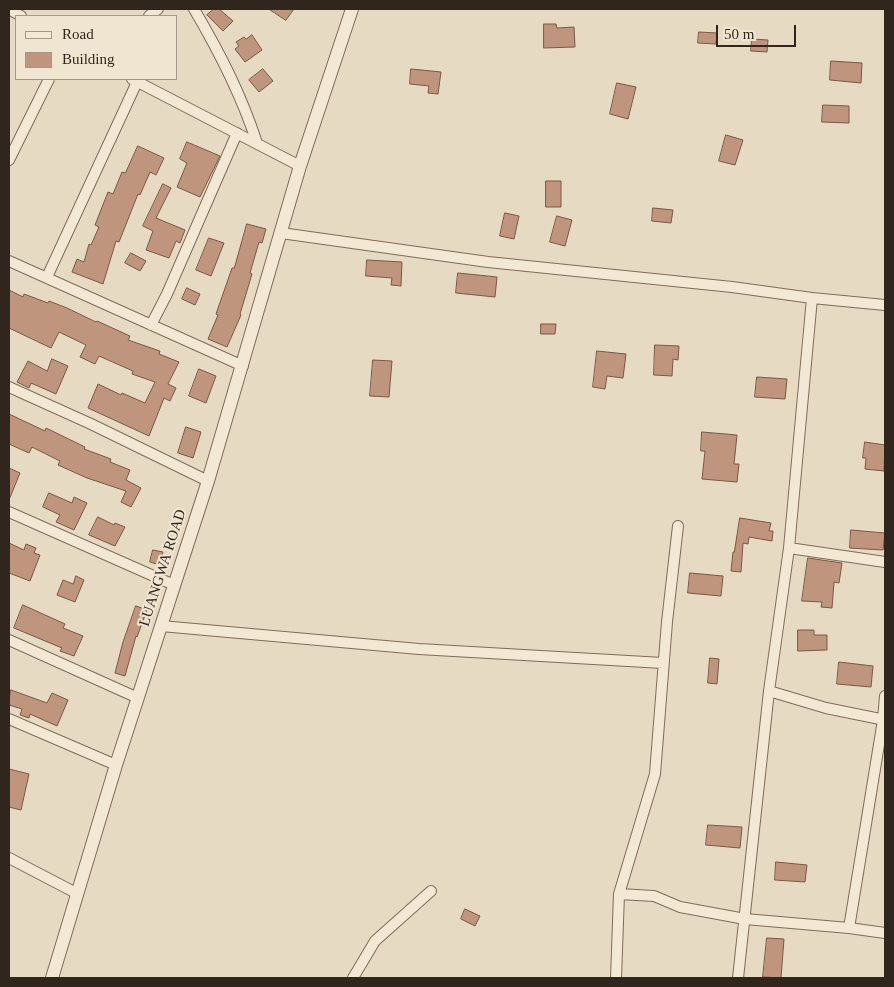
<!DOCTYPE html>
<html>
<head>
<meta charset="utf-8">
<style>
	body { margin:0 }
	#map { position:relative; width:894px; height:987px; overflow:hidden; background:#e7dac2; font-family:Georgia,serif }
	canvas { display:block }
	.frame { position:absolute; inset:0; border:10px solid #30261e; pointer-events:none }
	.legend { position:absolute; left:15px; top:15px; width:162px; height:65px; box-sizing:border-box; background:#efe5d0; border:1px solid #a39989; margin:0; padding:6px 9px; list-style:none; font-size:15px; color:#30261e }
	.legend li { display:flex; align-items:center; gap:10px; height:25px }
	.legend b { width:25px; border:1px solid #a39989 }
	.scale { position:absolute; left:716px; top:25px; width:80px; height:22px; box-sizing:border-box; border:2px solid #30261e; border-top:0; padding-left:6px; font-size:15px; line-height:18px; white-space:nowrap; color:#30261e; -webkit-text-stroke:4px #efe5d0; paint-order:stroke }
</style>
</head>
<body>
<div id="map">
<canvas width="894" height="987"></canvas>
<div class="frame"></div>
<ul class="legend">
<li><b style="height:6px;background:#f3e8d4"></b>Road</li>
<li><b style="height:14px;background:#c0957d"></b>Building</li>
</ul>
<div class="scale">50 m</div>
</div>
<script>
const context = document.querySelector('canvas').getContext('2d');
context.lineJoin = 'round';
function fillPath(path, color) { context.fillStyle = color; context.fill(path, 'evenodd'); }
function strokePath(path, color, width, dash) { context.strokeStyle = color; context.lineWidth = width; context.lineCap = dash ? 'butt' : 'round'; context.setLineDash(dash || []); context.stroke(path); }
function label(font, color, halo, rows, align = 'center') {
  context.font = font + ' Georgia,serif'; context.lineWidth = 4; context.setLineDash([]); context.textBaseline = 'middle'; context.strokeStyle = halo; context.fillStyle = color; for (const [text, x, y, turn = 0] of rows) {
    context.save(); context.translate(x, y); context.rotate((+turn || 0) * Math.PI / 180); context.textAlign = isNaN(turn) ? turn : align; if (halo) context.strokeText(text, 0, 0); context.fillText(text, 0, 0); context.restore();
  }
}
const building = new Path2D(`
	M214 9H219L233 21 223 31 207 15Z
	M269 9H294L286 20Z
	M544 24H556L557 28 574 27 575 47 544 48Z
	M699 32 717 33 716 44 698 43Z
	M252 35 262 50 245 62 235 49 239 46 236 42 244 37 246 39Z
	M752 39 768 40 767 52 751 51Z
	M831 61 862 63 861 83 830 80Z
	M263 69 273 81 259 92 249 80Z
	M411 69 441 72 438 94 428 93 429 86 410 84Z
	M617 83 636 87 628 119 610 114Z
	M823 105 849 106V123L822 122Z
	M726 135 743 140 735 165 719 161Z
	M187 142 220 156 200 197 177 187 187 163 180 159Z
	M138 146 164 158 156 175 150 172 140 195 138 194 119 242 116 241 103 284 72 272 77 259 84 262 89 244 91 245 99 227 95 225 108 192 113 194 122 172 125 173Z
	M546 181H561V207H546Z
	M163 184 171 188 156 218 185 230 180 243 176 241 169 258 146 250 153 231 143 226Z
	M653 208 673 210 671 223 652 221Z
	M505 213 519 216 514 239 500 236Z
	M557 216 572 220 565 246 550 242Z
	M247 224 266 229 262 243 259 242 250 273 252 274 240 314 241 315 227 347 208 339 218 315 216 314 232 268H234Z
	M209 238 224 243 211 276 196 270Z
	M131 253 146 261 140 271 125 263Z
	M367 260 402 262 401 286 391 285 392 278 366 276Z
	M458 273 497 277 495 297 456 293Z
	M187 288 200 294 195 305 182 299Z
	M9 290 23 297 24 294 48 303 49 301 67 308 96 322 97 321 130 336 128 340 160 351 159 354 179 362 168 384 176 388 170 401 164 398 149 436 88 408 98 384 121 395 122 393 145 403 155 382 132 374 133 371 99 356 95 364 80 357 86 345 59 332 51 348 9 328Z
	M541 324H556L555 334H541Z
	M655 345 679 346 678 360 673 359 672 376 654 375Z
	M597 351 626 354 623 378 607 376 605 389 593 387Z
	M52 359 68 366 56 394 31 383 29 388 17 382 28 361 47 371Z
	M373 360 392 361 389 397 370 396Z
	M199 369 216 376 206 403 189 396Z
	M757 377 787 379 785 399 755 397Z
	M9 414 45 431 46 428 85 447 84 449 111 459 110 462 130 470 126 480 141 488 131 507 121 502 126 491 87 478 58 465 60 461 32 447 29 453 9 444Z
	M186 427 201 432 193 458 178 453Z
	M702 432 737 435 734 464H739L737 482 702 479 705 451H701Z
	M865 442 885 445 884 471 865 469 866 458H863Z
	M9 468 20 473 9 500Z
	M49 493 72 503 74 497 87 503 74 530 56 522 60 515 43 507Z
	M98 517 114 525 115 523 125 527 115 546 89 535Z
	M740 518 771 523 769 531H773L772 541 749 537 748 544 743 543 741 572 731 571 733 552H734Z
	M851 530 885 533 883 550 850 548Z
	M9 543 24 550 26 544 36 548 34 553 40 555 30 581 9 573Z
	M153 550 163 552 160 565 150 562Z
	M808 558 842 563 839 583 834 582 832 608 821 607 822 602 802 601Z
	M690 573 723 576 721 596 688 593Z
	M76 576 84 580 75 602 57 595 63 580 73 584Z
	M23 605 65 624 63 628 83 636 74 656 60 651 62 648 14 628Z
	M136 606 147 610 137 637 136 636 125 676 115 673 123 642Z
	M798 630H814V635H827V650L798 651Z
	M710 658 719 659 717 684 708 683Z
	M839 662 873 666 871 687 837 684Z
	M11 690 47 703 52 693 68 700 57 726 30 714 29 718 20 715 22 709 9 705Z
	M9 769 29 774 21 810 9 807Z
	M708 825 742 827 740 848 706 845Z
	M776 862 807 865 805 882 775 880Z
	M465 909 480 916 475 926 461 919Z
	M767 938 784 939 781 978 763 977Z`);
fillPath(building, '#c0957d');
strokePath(building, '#7a5745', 1);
const minor = new Path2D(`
	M9 9 21 16
	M194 9C220 53 241 94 257 143
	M149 16 158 9
	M132 79 300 166
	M9 160 49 79
	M281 233 488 262 732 287 812 298 885 305
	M9 261 243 366
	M47 277 137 82
	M151 325 167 294 237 133
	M9 387 91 424 208 481
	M9 512 174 585
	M789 548 885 562
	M161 626 419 649 663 663
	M9 640 138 698
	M769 691 826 708 885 720
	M9 719 116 765
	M9 858 78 894
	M619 894 654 896 680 907 745 919 849 928 885 933
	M849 928 883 720 885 696
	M353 978 375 941 431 891
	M616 978 619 894 655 774 667 622 678 526
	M738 978 769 691 789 548 812 298`);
const tertiary = new Path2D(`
	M52 978 116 765 208 481 300 166 352 9`);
strokePath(minor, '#7e6c5b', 12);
strokePath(tertiary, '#7e6c5b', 14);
strokePath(minor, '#f3e8d4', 10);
strokePath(tertiary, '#f3e8d4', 12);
label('15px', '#30261e', '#efe5d0', [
	["LUANGWA ROAD",163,568,-72]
]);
</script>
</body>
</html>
